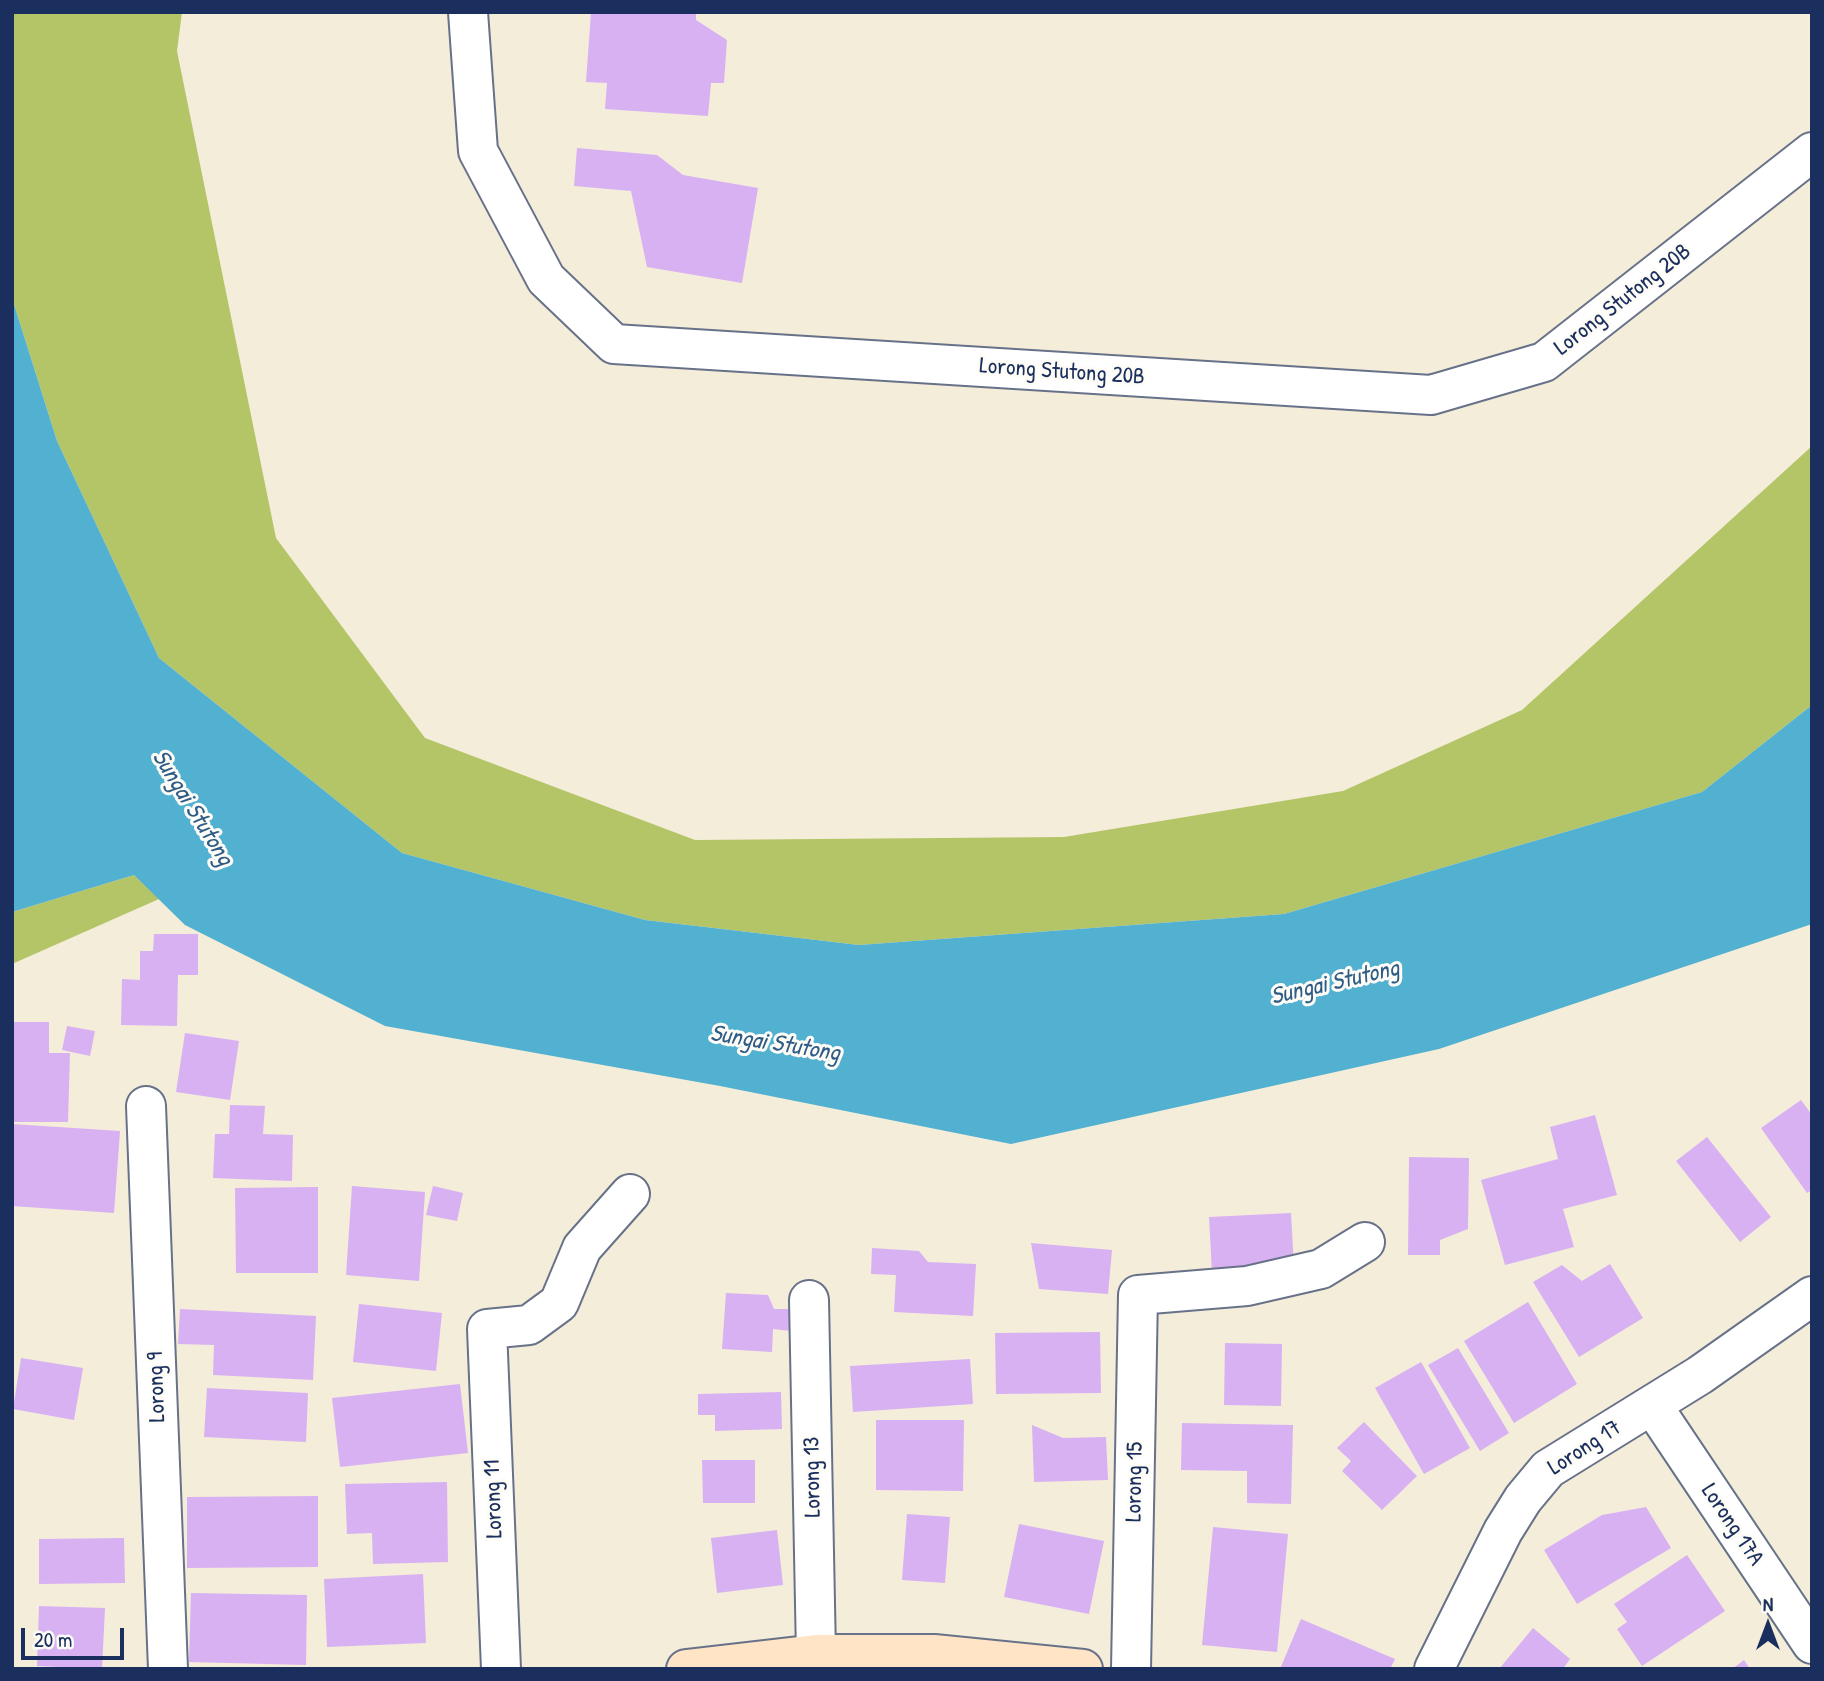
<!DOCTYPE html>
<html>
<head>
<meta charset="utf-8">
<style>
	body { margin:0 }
	#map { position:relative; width:1824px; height:1681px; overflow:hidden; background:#f4edda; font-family:"Patrick Hand",sans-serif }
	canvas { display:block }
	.frame { position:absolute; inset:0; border:14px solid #1b2f5e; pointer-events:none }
	.north { position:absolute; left:1733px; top:1590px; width:70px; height:70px; -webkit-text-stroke:5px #fdfcf7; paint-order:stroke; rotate:0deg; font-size:19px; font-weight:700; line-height:28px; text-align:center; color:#1b2f5e }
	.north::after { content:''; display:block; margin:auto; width:24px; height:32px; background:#1b2f5e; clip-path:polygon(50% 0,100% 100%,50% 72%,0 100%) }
	.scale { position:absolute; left:21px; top:1628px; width:103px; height:32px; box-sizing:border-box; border:4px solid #1b2f5e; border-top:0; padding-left:9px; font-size:21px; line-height:24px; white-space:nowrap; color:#1b2f5e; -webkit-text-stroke:5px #fdfcf7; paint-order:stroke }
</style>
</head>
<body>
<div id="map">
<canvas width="1824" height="1681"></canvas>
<div class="frame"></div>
<div class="north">N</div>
<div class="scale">20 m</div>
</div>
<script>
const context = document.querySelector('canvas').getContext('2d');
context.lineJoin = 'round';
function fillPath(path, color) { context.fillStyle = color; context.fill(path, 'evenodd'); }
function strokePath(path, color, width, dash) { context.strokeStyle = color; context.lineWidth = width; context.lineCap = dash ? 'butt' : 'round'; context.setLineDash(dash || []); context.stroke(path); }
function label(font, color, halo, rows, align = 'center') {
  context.font = font + ' "Patrick Hand",sans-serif'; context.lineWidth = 6; context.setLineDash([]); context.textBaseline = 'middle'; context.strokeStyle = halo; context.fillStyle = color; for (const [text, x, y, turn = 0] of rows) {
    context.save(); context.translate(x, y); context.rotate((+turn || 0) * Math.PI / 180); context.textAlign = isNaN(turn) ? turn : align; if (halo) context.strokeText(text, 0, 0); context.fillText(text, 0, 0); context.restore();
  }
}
fillPath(new Path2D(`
	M12 12H182L177 51 276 538 425 738 695 840 1064 837 1343 791 1522 710 1812 446V705L1702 792 1284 914 859 945 645 920 402 853 159 658 57 441 12 298Z
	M134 875 159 899 12 964V912Z`), '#b4c568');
fillPath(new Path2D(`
	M12 298 57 441 159 658 402 853 645 920 859 945 1284 914 1702 792 1812 705V924L1439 1049 1011 1144 720 1086 385 1026 185 925 134 875 12 912Z`), '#52b0d1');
fillPath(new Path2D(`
	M591 12H696V20L727 40 724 83H711L708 116 605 109 607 83 586 82Z
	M577 148 657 155 683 175 758 188 742 283 647 267 631 191 574 186Z
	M154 934H198V975H178L177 1026 121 1025 122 979 140 980V951H153Z
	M12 1022H49V1053H70L68 1122H12Z
	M67 1026 95 1031 90 1056 62 1050Z
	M185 1033 239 1041 230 1100 176 1092Z
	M1801 1100 1812 1115V1190L1807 1193 1761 1128Z
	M230 1105 265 1106 263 1134 293 1135 292 1181 213 1178 215 1134H229Z
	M1595 1115 1617 1195 1563 1209 1574 1247 1505 1265 1481 1180 1558 1159 1550 1127Z
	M12 1124 120 1131 114 1213 12 1206Z
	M1707 1137 1771 1217 1740 1242 1676 1161Z
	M1409 1157 1469 1158 1468 1229 1440 1240V1255H1408Z
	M352 1186 425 1192 419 1281 346 1275Z
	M433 1186 463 1193 457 1221 426 1215Z
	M318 1187V1273H236L235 1188Z
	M1291 1213 1294 1267 1212 1273 1209 1217Z
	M1031 1243 1112 1250 1108 1294 1039 1289Z
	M872 1248 919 1251 928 1262 976 1264 973 1316 894 1312 896 1275 871 1274Z
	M1610 1264 1643 1318 1579 1357 1533 1282 1562 1265 1582 1281Z
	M726 1293 768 1295 774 1309H792L791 1331 773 1329 772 1352 722 1349Z
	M1528 1302 1577 1384 1514 1423 1464 1341Z
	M359 1304 442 1313 436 1371 353 1362Z
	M180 1309 316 1316 313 1380 213 1375 214 1345 178 1344Z
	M1100 1332 1101 1393 996 1394 995 1333Z
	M1225 1343 1282 1344 1281 1406 1224 1405Z
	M1458 1348 1509 1433 1480 1451 1428 1365Z
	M21 1358 83 1368 74 1420 13 1409Z
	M970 1359 973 1404 853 1412 850 1366Z
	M1421 1362 1470 1448 1424 1474 1375 1388Z
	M460 1384 468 1453 340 1467 332 1398Z
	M207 1388 308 1393 306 1442 204 1437Z
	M781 1392 782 1429 715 1431V1415H698V1394Z
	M876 1420H964L963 1491 876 1490Z
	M1364 1422 1417 1476 1382 1510 1342 1471 1351 1461 1337 1448Z
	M1182 1423 1293 1425 1291 1504 1247 1503V1471L1181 1470Z
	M1032 1425 1063 1438 1106 1437 1108 1480 1034 1482Z
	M702 1460H755V1503H703Z
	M447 1482 448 1562 373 1564 372 1533 347 1534 345 1484Z
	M318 1496V1567L187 1568V1497Z
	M1646 1507 1671 1548 1577 1604 1544 1550 1602 1515Z
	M907 1514 950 1517 945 1583 902 1580Z
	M1019 1524 1104 1541 1089 1614 1004 1597Z
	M1213 1527 1288 1534 1277 1652 1202 1645Z
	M777 1530 783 1585 717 1593 711 1538Z
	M124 1538 125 1583 39 1584V1539Z
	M1687 1555 1725 1611 1642 1666 1617 1629 1627 1622 1614 1604Z
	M423 1574 426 1643 327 1647 324 1579Z
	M191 1593 307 1595 306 1665 189 1662Z
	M39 1606 105 1608 102 1669 37 1666Z
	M1301 1619 1395 1659 1390 1669H1280Z
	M1533 1628 1570 1659 1563 1669H1499Z
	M1744 1660 1750 1669H1732Z`), '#d8b1f3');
const street = new Path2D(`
	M468 12 478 151 546 279 614 344 1431 395 1544 362 1812 152
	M146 1106 168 1669
	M809 1300 816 1654
	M1652 1405 1812 1644
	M501 1669 487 1329 529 1325 559 1303 582 1248 630 1194
	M1131 1669 1138 1295 1247 1286 1321 1269 1365 1242
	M1434 1669 1503 1531 1523 1499 1548 1469 1700 1375 1812 1296`);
const secondary = new Path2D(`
	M686 1669 816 1654H934L1083 1669`);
strokePath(street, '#677289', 42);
strokePath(secondary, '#677289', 42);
strokePath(street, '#fff', 38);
strokePath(secondary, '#ffe4c6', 38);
label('23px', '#1b2f5e', '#fdfcf7', [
	["Lorong Stutong 20B",1623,300,-38],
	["Lorong Stutong 20B",1062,372,4],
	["Lorong 9",157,1387,-92],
	["Lorong 17",1585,1448,-33],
	["Lorong 13",813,1477,-91],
	["Lorong 15",1135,1482,-89],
	["Lorong 11",494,1499,-92],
	["Lorong 17A",1732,1525,56]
]);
label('italic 24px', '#2e5c86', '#fdfcf7', [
	["Sungai Stutong",192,808,58],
	["Sungai Stutong",1335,983,-13],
	["Sungai Stutong",775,1044,9]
]);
</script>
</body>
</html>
